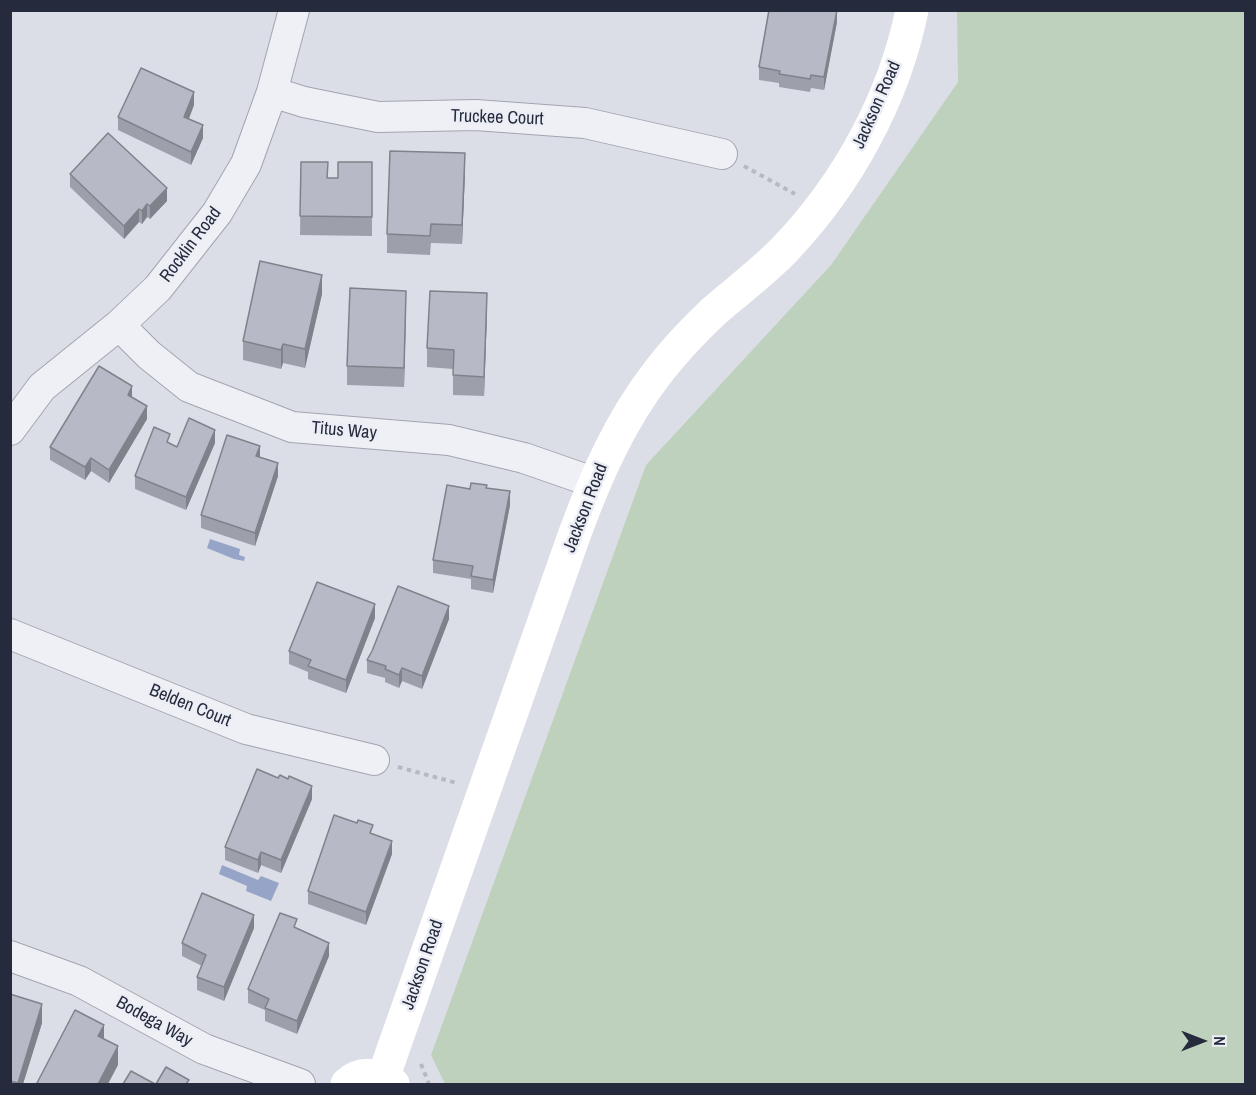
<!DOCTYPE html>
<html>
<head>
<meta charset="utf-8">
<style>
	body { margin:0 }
	#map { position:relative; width:1256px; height:1095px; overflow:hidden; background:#dcdee7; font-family:"Archivo Narrow",sans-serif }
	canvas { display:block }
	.frame { position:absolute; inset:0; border:12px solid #262a3d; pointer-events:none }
	.north { position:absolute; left:1172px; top:1011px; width:60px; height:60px; -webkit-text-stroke:4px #eceef5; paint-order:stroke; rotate:90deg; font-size:16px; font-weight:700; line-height:24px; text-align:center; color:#262a3d }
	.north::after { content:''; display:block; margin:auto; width:21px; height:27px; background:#262a3d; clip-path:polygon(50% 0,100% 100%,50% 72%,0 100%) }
</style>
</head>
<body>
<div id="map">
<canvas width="1256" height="1095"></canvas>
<div class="frame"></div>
<div class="north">N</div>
</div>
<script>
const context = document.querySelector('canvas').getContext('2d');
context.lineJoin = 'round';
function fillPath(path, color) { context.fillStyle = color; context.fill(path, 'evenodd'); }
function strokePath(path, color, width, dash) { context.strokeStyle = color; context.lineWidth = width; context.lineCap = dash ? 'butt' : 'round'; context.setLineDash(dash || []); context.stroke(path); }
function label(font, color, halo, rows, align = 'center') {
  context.font = font + ' "Archivo Narrow",sans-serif'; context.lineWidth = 5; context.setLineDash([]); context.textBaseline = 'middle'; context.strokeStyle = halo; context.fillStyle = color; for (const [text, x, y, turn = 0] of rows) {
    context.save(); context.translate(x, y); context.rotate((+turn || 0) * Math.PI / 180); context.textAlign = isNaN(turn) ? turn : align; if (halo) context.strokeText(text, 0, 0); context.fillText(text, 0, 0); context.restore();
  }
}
fillPath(new Path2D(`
	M957 11H1245V1084H445L431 1055 646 465 831 265 958 82Z`), '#bed1bd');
fillPath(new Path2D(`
	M210 539 240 549 239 555 245 557 244 561 234 559 207 548Z
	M222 865 258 880 261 876 279 883 271 901 246 891 247 886 219 874Z`), '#96a4c8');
const street = new Path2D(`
	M272 92 304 102 378 117 476 115 585 123 722 154
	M119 325 149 355 189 387 292 427 449 440 524 458 593 482
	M10 430 42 387 119 325 158 288 217 213 246 164 272 92 294 10
	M10 634 246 729 374 760
	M10 956 79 981 204 1049 300 1084`);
strokePath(street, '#a2a4b1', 32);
strokePath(new Path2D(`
	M744 166 795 194
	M398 767 457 783
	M421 1064 429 1084`), '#b7b9c1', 4, [4.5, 4.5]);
strokePath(street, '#eff0f5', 30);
strokePath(new Path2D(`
	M383 1078 575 533C596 476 620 421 658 372 674 351 693 331 713 312 737 291 763 272 785 249 847 184 894 99 912 10
	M347 1084C361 1071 378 1074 393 1084`), '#fff', 33);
fillPath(new Path2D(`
	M837 22 824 90 811 88 810 92 779 87V83L759 80V67Z
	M194 105 189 119 203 138 191 165 118 130V117Z
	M301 162 328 178H338L372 162V236L300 235Z
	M465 172 462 244 431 243 430 255 387 253V234Z
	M70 174 167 201 150 219 147 217 142 224 139 222 124 239 70 187Z
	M322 294 305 368 283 363 281 369 243 360V341Z
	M406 310 404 387 347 385V366Z
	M487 312 484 396 453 395V369L427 367V348Z
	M132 397 147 419 109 483 91 471 85 480 50 460V447Z
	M215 443 186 510 135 489V476L170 444 177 447Z
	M260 457 278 476 255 546 201 528V515Z
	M487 488 510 505 493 593 471 589V579L433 573V560L470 489Z
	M375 618 346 693 308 679V672L289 664V651Z
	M449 619 422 689 402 681 399 688 385 682V678L367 673V660Z
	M312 799 281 873 261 865 258 873 225 860V847Z
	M373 834 392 854 366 925 308 904V891Z
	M254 928 224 1001 197 990V977L202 966 182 956V943Z
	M297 929 329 956 297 1034 265 1021V1010L248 1003V989Z
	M10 994 42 1023 23 1084H10Z`), '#9d9fab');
fillPath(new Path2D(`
	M837 10V22L824 90V77Z
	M194 92V105L184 130V117Z
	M203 125V138L191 165V152Z
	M465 153V172L462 244V225Z
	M167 188V201L150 219V206Z
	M147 204V217L142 224V211Z
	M139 209V222L124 239V226Z
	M322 275V294L305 368V349Z
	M406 291V310L404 387V368Z
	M487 293V312L484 396V377Z
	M283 344V363L281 369V350Z
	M132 386V399L128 395Z
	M147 406V419L109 483V470Z
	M215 430V443L186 510V497Z
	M260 446V459L256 456Z
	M91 458V471L85 480V467Z
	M278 463V476L255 546V533Z
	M510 491V505L493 593V580Z
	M375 604V618L346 693V680Z
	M449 606V619L422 689V676Z
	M402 668V681L399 688V675Z
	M312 786V799L281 873V860Z
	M392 841V854L366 925V912Z
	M261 852V865L258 873V860Z
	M254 915V928L224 1001V987Z
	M329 943V956L297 1034V1021Z
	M42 1004V1023L23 1084H18Z
	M104 1025V1044L98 1036Z
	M118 1046V1065L108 1084H98Z`), '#80828b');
const building = new Path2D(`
	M769 10H837L824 77 811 75 810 79 779 74 780 71 759 67Z
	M141 68 194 92 184 117 203 125 191 152 118 117Z
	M108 133 167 188 150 206 147 204 142 211 139 209 124 226 70 174Z
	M390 151 465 153 462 225 431 224 430 236 387 234Z
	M301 162H328L327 178H338V162H372V217L300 216Z
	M260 261 322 275 305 349 283 344 281 350 243 341Z
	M350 288 406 291 404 368 347 366Z
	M430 291 487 293 484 377 453 375 454 350 427 348Z
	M99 366 132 386 128 395 147 406 109 470 91 458 85 467 50 447Z
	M189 418 215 430 186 497 135 476 154 427 170 434 167 442 177 447Z
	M227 435 260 446 256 456 278 463 255 533 201 515Z
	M471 483 487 485 486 488 510 491 493 580 471 576 473 566 433 560 447 485 470 489Z
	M317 582 375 604 346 680 308 666 311 660 289 651Z
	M398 586 449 606 422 676 402 668 399 675 385 669 386 666 367 660 372 651Z
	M257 769 278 778 280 775 288 779 289 776 312 786 281 860 261 852 258 860 225 847Z
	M334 815 357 823 358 820 373 825 370 833 392 841 366 912 308 891Z
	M202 893 254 915 224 987 197 977 206 955 182 943Z
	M280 913 297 919 294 927 329 943 297 1021 265 1008 269 999 248 989Z
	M10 994 42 1004 18 1083 10 1081Z
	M75 1010 104 1025 98 1036 118 1046 98 1084H40L37 1083Z
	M166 1067 189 1080 186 1084H156Z
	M131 1071 155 1084H123Z`);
fillPath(building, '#b7b9c7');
strokePath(building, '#80828b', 1.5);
label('18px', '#262a3d', '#eceef5', [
	["Jackson Road",877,105,-66],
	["Truckee Court",497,118,2],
	["Rocklin Road",191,245,-53],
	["Titus Way",344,431,5],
	["Jackson Road",586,508,-69],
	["Belden Court",190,706,22],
	["Jackson Road",423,965,-71],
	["Bodega Way",154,1022,29]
]);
</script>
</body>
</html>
